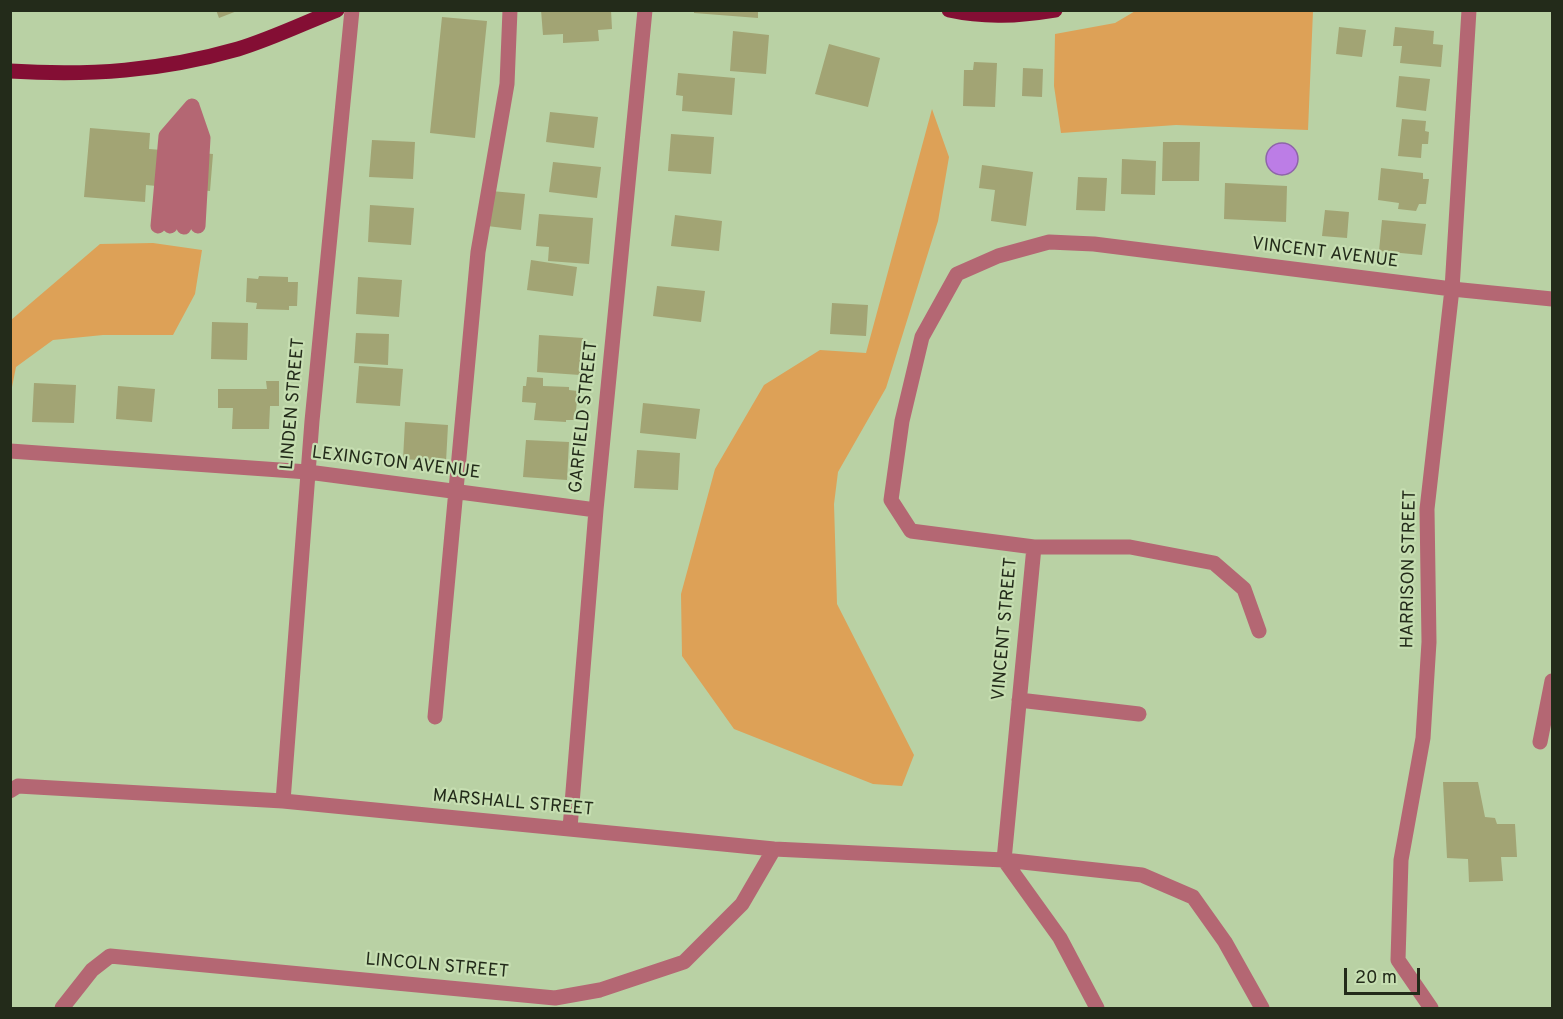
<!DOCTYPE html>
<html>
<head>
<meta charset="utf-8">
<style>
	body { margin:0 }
	#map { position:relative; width:1563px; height:1019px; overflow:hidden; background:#b9d1a4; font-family:Overpass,sans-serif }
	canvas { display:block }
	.frame { position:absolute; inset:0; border:12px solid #232b1a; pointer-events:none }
	.scale { position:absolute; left:1344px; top:968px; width:76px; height:27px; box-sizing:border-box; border:3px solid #232b1a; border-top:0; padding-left:8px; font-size:18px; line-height:21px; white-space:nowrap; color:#232b1a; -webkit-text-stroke:4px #c6deb1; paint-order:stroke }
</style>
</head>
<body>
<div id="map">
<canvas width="1563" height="1019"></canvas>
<div class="frame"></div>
<div class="scale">20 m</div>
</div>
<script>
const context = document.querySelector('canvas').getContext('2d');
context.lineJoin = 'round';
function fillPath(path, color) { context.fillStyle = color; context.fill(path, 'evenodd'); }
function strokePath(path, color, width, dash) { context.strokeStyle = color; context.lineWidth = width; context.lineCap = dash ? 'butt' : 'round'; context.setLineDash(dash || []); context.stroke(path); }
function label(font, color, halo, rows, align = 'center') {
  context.font = font + ' Overpass,sans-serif'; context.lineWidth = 4.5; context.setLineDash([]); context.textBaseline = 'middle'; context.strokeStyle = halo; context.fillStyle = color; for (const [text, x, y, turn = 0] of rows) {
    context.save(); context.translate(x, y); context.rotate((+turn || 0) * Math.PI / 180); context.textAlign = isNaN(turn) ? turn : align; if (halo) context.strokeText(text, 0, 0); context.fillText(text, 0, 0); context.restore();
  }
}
fillPath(new Path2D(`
	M1137 10 1313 11 1308 130 1176 125 1061 133 1054 86 1055 34 1115 23Z
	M932 109 949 157 938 221 886 388 838 472 834 504 837 604 914 755 902 786 873 784 734 729 682 656 681 594 715 469 764 385 820 350 866 353Z
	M153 243 202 250 195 294 173 335H103L53 340 16 367 11 392V320L100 244Z`), '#dda157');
const water = new Path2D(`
	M1266 159a16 16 0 1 1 32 0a16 16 0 1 1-32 0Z`);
fillPath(water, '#bc7de6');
strokePath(water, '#8e64a9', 1.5);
fillPath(new Path2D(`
	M216 10H237V11L219 18Z
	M541 10H611L612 29 598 30 599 41 563 43V34L543 35Z
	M694 10H758V18L694 13Z
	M442 17 487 21 475 138 430 133Z
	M1339 27 1366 30 1362 57 1336 54Z
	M1395 27 1434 31 1433 44 1443 45 1441 67 1400 63 1402 46H1393Z
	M733 31 769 35 766 74 730 71Z
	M829 44 880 58 868 107 815 94Z
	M974 62 997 63 995 107 963 106 964 70H973Z
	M1023 68 1043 69 1042 97 1022 96Z
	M678 73 735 78 732 115 682 111 683 96 676 95Z
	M1399 76 1430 79 1426 111 1396 107Z
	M550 112 598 117 594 148 546 142Z
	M1402 119 1426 121 1425 131 1429 132 1428 144H1422L1421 158 1398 156Z
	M90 128 150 133 149 149 213 154 210 191 146 185 145 202 84 197Z
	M671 134 714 137 711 174 668 171Z
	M372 140 415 142 413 179 369 177Z
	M1163 142H1200L1199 181H1162Z
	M1122 159 1156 161 1155 195 1121 194Z
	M553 162 601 167 597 198 549 192Z
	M982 165 1033 172 1026 226 991 221 995 190 979 188Z
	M1381 168 1423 173V179H1429L1426 204H1419L1416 211 1398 209 1399 203 1378 200Z
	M1078 177 1107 178 1105 211 1076 210Z
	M1225 183 1287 186 1286 222 1224 219Z
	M491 191 525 194 521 230 487 226Z
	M370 205 414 208 411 245 368 242Z
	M1325 210 1349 212 1347 238 1322 236Z
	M539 214 593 218 589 264 548 261 549 247 536 246Z
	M675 215 722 221 719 251 671 246Z
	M1382 220 1426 224 1422 255 1379 251Z
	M531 260 577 267 573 296 527 290Z
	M259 276 288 277V282H298L297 306H289V310L256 309 257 303 246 302 247 278 258 279Z
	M358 277 402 280 399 317 356 314Z
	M657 286 705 291 701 322 653 316Z
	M832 303 868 305 866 336 830 334Z
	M212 322 248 323 247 360 211 359Z
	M356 333 389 334 388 365 354 363Z
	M539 335 583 338 580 375 537 372Z
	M359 366 403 369 400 406 356 403Z
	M527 377 543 378V386L569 387V390L578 391 575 420H566V422L534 420 536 403 522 402 523 386H526Z
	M266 381H279V406H270L269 429H232L233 408H218V389H267Z
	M34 383 76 385 74 423 32 422Z
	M118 386 155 389 152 422 116 419Z
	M643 403 700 409 696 439 640 433Z
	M405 422 448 425 446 462 403 459Z
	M526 440 569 442 567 480 523 477Z
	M637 450 680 453 678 490 634 488Z
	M1443 782H1478L1485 817 1495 818 1497 824H1515L1517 857H1501L1503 881 1469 882 1468 859 1447 858Z`), '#a2a474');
strokePath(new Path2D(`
	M192 106 203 138 198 226
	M158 226 166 136 192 106
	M170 226 178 136 186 120
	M184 227 192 115
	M10 451 308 472 596 510
	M1259 631 1244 589 1214 563 1130 547H1034L911 531 891 500 902 421 922 337 957 274 998 256 1049 242 1094 244 1452 289 1552 299
	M1019 700 1139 714
	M435 717 478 252 507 84 510 10
	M1540 742 1552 681
	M10 791 18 786 283 801 774 849 1004 860 1142 875 1193 897 1225 942 1262 1008
	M283 801 312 421 352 10
	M570 828 596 510 645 10
	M1004 860 1034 547
	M1004 860 1060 938 1097 1008
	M62 1008 92 970 110 956 555 998 600 990 684 962 742 904 774 849
	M1431 1008 1398 960 1401 860 1423 738 1429 642 1427 509 1452 289 1469 10`), '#b46773', 15);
strokePath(new Path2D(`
	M949 10C985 18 1018 16 1055 10
	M10 71C90 76 161 71 238 49 271 39 304 23 337 10`), '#840e34', 15);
label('18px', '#232b1a', '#c6deb1', [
	["VINCENT AVENUE",1325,254,7],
	["LINDEN STREET",294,404,-85],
	["GARFIELD STREET",585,417,-84],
	["LEXINGTON AVENUE",396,464,7],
	["HARRISON STREET",1410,569,-89],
	["VINCENT STREET",1006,629,-85],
	["MARSHALL STREET",513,804,5],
	["LINCOLN STREET",437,967,5]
]);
</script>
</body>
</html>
